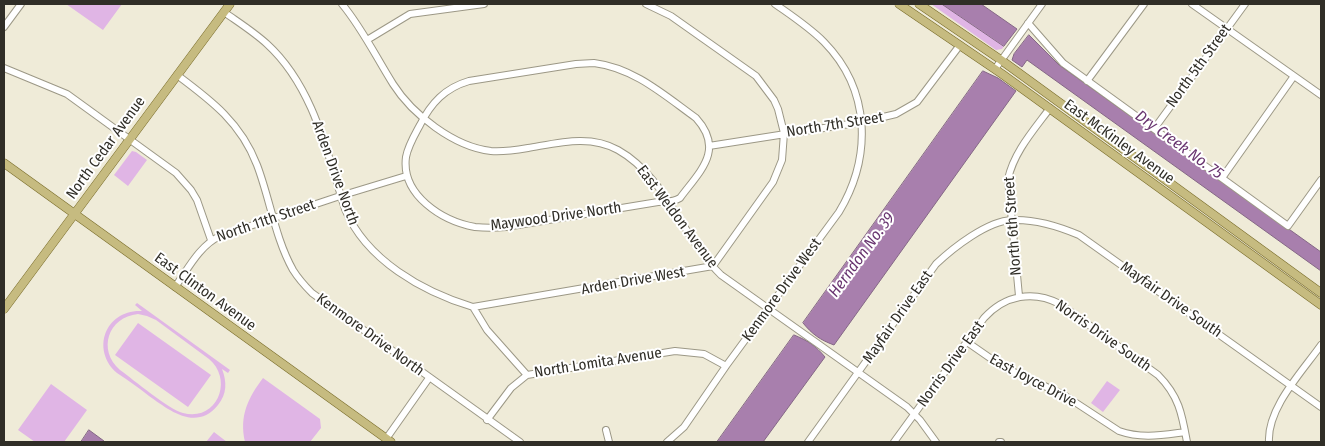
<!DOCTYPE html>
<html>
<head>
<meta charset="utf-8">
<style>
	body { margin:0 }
	#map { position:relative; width:1325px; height:446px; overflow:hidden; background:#efebd8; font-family:"Fira Sans Condensed",sans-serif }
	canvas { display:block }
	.frame { position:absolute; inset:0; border:5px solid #302e27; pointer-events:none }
</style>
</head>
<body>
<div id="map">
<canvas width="1325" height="446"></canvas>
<div class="frame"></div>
</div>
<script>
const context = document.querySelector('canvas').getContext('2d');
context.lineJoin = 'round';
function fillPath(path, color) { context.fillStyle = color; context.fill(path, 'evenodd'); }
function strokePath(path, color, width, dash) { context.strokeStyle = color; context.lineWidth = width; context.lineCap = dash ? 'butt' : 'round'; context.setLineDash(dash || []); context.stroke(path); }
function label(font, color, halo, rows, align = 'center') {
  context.font = font + ' "Fira Sans Condensed",sans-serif'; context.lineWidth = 4; context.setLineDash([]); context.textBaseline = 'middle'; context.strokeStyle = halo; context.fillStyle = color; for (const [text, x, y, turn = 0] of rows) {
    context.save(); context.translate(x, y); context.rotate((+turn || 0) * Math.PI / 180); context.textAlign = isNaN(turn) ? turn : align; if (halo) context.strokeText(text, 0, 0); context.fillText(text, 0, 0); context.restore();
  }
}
fillPath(new Path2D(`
	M66 4H122L103 30Z
	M931 4H942L1004 46 1002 49 996 50Z
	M132 151 136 152 147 160 128 186 114 175Z
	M137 303 230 370 228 373 222 369C227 382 227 394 218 405 196 432 169 410 149 396 139 388 128 380 117 373 90 349 106 309 142 311L135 305ZM138 314 147 316 156 320 209 359C234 380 217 422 183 413 168 409 134 380 120 370 97 350 108 317 138 314Z
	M138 323 211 375 188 407 115 355Z
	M263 378 320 419 321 428 310 442H245C239 416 248 398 263 378Z
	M1107 381 1120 390 1103 412 1091 403Z
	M51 384 87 410 64 442H35L18 430Z
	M214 432 227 442H206Z`), '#e0b5e5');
const water = new Path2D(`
	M942 4H981L1017 29 1004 46Z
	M1029 35 1059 65 1321 252V271L1027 60 1022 67 1012 60 1014 54Z
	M983 71 998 78 1016 91 834 345C820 340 812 334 803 323Z
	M794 335C807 340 816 346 825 357L763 442H717Z
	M89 430 104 441 103 442H81Z`);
fillPath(water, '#a87fad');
strokePath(water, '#846785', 1);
const minor = new Path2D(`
	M342 4C362 28 376 57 393 84 412 114 454 147 491 151 503 152 516 150 528 148 558 143 590 134 618 150 666 177 682 237 721 275L907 407 920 420 936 442
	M1192 4 1321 95
	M224 12C238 22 254 32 267 44 313 86 327 152 345 209 366 260 423 292 473 307L487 330 527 375
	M1028 23 1063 63 1288 226 1321 180
	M4 27 21 4
	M367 40 410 14 484 4
	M594 63C634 68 664 95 696 118 725 150 700 171 680 198 672 203 667 201 658 202L506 227C495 228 485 228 475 227 442 221 401 195 406 157 408 146 414 136 420 125 431 103 445 88 469 81L576 64Z
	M4 68 67 94 176 173 191 190 197 200 211 240
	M995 69 1042 4
	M177 75C212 101 241 123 257 165 270 199 275 238 293 270 298 278 305 286 312 293L520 442
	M1087 81 1144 4
	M1154 129 1245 4
	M709 146 862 122 896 114 917 102 960 45
	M1222 178 1294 76
	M175 287C188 269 199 246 220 236L340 196 406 176
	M1019 296 1008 179C1014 152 1033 131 1050 108
	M473 307 713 266 773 182 782 160 784 133 778 109 774 100 756 76 671 16 646 4
	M967 342 1003 367 1064 395 1119 431C1142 439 1162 435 1185 432
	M487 420 511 388 527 375 675 351 704 354 726 366
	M606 430 609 442
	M386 439 429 378
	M667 442 684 427 726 366 839 212C872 157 871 90 824 42 809 27 792 16 775 4
	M808 442 936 264C953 248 987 221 1012 220 1035 219 1058 226 1079 235L1321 407
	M894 442 984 318C1005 295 1033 290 1060 304L1158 375C1179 396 1182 414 1187 442
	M999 442H1001
	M1269 442C1267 408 1302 372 1321 345`);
const major = new Path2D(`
	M899 4 1002 74 1321 305
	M919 4 1001 60 1321 293
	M4 163 391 442
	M4 309 230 4`);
strokePath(minor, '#9c9886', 8);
strokePath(major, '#796c2a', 9);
strokePath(minor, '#fff', 6);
strokePath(major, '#c6bb80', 8);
label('15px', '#302e27', '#fff', [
	["North 5th Street",1199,66,-54],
	["North 7th Street",835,125,-9],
	["East McKinley Avenue",1119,142,36],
	["North Cedar Avenue",106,148,-54],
	["Arden Drive North",335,173,70],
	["Maywood Drive North",556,217,-8],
	["East Weldon Avenue",677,217,53],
	["North 11th Street",266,221,-19],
	["North 6th Street",1013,226,-94],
	["Arden Drive West",633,281,-10],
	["Kenmore Drive West",782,290,-54],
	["East Clinton Avenue",205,292,36],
	["Mayfair Drive South",1171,300,35],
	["Mayfair Drive East",898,317,-55],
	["Kenmore Drive North",370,335,36],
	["Norris Drive South",1103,336,35],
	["North Lomita Avenue",598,363,-9],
	["Norris Drive East",951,364,-54],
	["East Joyce Drive",1033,381,28]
]);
label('italic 16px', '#693570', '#fff', [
	["Dry Creek No. 75",1179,145,36],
	["Herndon No. 39",862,255,-54]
]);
</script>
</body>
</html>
